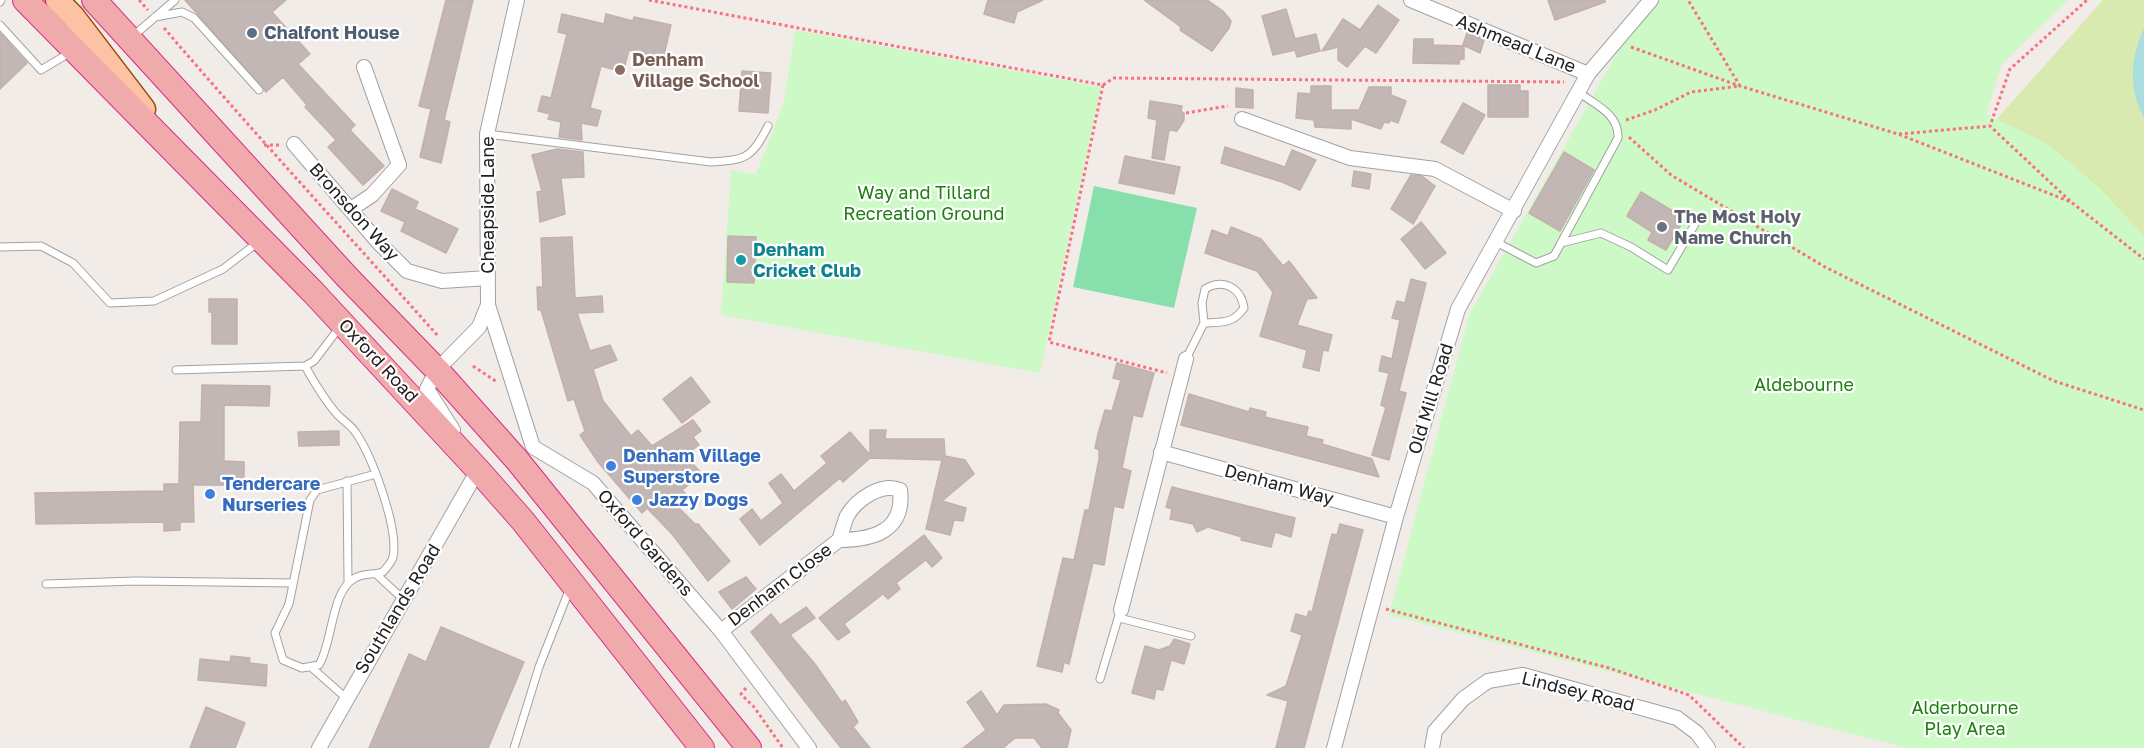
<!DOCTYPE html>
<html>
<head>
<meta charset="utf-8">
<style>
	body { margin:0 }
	canvas { display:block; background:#f1ece8 }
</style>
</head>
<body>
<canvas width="2144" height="748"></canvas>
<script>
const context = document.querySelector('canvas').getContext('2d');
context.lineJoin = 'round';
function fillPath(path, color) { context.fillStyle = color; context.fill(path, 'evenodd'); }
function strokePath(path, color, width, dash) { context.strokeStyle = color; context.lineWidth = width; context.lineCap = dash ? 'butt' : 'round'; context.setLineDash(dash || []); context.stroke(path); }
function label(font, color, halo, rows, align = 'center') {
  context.font = font + ' "Golos Text",sans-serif'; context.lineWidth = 4.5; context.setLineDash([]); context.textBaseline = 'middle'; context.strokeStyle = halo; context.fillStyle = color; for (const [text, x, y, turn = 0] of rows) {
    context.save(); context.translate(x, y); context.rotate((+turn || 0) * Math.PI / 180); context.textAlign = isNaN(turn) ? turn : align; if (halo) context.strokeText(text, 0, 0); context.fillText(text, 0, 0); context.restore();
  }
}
fillPath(new Path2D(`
	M2103 0H2144V236L2098 187 2047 144 1995 121Z`), '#d8eaaf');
fillPath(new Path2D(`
	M1654 0H2068L2002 64 1986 114 2047 144 2098 187 2144 236V748H1907L1389 615 1469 315 1638 16Z
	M795 30 1101 87 1040 373 721 315 731 170 756 174 784 102Z`), '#cdf9c7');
fillPath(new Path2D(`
	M1094 186 1197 208 1174 308 1073 287Z`), '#87dfab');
fillPath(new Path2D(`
	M2144 28V118C2128 87 2130 60 2144 28Z`), '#a9ddde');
const building = new Path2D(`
	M185 0H286L272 12 310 54 298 64 355 125 350 130 384 166 363 185 328 147 336 140 305 107 307 105 283 77 266 92Z
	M446 0H473L444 120 450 122 441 163 420 157 431 109 419 106Z
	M988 0H1043L1017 12 1014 23 984 14Z
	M1144 0H1207L1223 11 1231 21 1229 28 1212 51 1180 30 1181 27Z
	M1548 0H1605V2L1555 20Z
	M1378 5 1399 20 1376 53 1365 46 1347 67 1338 60V47L1322 51 1343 19 1360 30Z
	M1286 9 1295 39 1316 34 1320 51 1297 57 1295 50 1273 55 1262 16Z
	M562 14 604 24 606 14 633 21 634 17 671 25 663 59 629 50 623 72 601 66 590 108 601 111 597 126 581 123 582 140 559 137 561 122 548 119 550 114 538 111 542 96 551 98 567 34 558 32Z
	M0 33 27 63 0 89Z
	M1467 33 1484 40 1480 53 1463 45Z
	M1414 39H1433V45L1464 46V59H1460L1459 64 1413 63Z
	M742 71 771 73 768 113 739 111Z
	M1488 85H1520V91H1528V117H1488Z
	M1311 86H1331V110H1359L1369 87H1391V95L1406 101 1398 123 1390 120 1389 123 1384 122 1381 129 1351 119V129L1315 127 1314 120 1296 118 1298 93 1311 94Z
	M1236 88 1253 90V108L1236 107Z
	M1150 101 1182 106 1181 111 1184 113V120L1177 131 1169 130 1164 160 1152 158 1157 120 1148 118Z
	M1463 103 1485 115 1463 154 1441 142Z
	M1225 147 1285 167 1292 150 1316 160 1300 190 1282 182 1221 163Z
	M557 149 583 152 584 177 561 178 565 214 540 222 537 192 542 191 532 155Z
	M1564 152 1594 170 1560 231 1529 213Z
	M1125 156 1180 167 1174 194 1119 183Z
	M1354 171 1371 174 1369 189 1352 186Z
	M1411 175 1422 176 1435 186 1413 224 1391 209Z
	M392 189 418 202 415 209 458 229 446 253 401 231 405 222 381 211Z
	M1641 192 1676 213 1675 217 1683 221 1666 250 1648 240 1652 232 1627 216Z
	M1421 222 1446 253 1425 269 1401 239Z
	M1231 227 1261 239 1283 266 1289 261 1317 298 1307 299 1297 325 1332 335 1328 351 1323 350 1319 371 1303 367 1307 350 1260 336 1273 292 1257 271 1205 253 1212 230 1228 236Z
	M728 236 756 237 754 283 727 282Z
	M572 237 575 298 602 296 603 312 577 313 590 351 610 345 617 360 593 369 603 401 631 436 638 430 652 446 693 420 701 431 693 437 699 445 685 455 702 474 682 490 689 498 679 508 695 524H698L730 561 708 581 672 534 647 508 642 513 598 462 580 435 585 431 574 399 568 401 541 310H538L537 287H543L541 238Z
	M1411 279 1426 283 1399 391 1406 393 1389 460 1372 455 1386 407 1381 405 1389 373 1379 371 1382 356 1392 359 1400 320 1392 318 1397 301 1405 303Z
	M209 299H237V344H212V312H209Z
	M1117 363 1154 373 1142 417 1133 415 1122 468 1131 471 1123 508 1114 506 1104 565 1093 563 1069 664 1064 662 1062 672 1037 666 1063 558 1074 560 1085 510H1089L1099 459V450L1095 448 1098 434 1105 410 1112 411 1121 380 1113 378Z
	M691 377 710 402 682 423 663 399Z
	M202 385 270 386 269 406 224 405V461L244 462V485H193L194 522H180V530L164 531V522L36 524 35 493 164 491V484H179L180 422H201Z
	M1189 394 1249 412 1250 408 1266 412 1265 417 1308 427 1306 436 1323 440 1322 444 1372 459 1379 477 1181 425Z
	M870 430H886L885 439H944L945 456 965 460 974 474 942 501 966 508 963 521 954 520 950 535 926 529 942 460 870 458 843 482 840 478 760 545 740 519 752 509 761 521 783 503 769 483 781 474 794 491 827 463 821 456 850 432 870 455Z
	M339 431V445L299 446 298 432Z
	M1172 487 1295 518 1291 537 1275 532 1271 547 1241 540 1242 537 1208 527 1197 532 1193 524 1170 519 1172 509 1166 507Z
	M1340 524 1363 530 1304 748H1276L1288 701 1267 695 1286 686 1302 635 1291 631 1296 614 1307 617 1309 611 1312 612 1332 534 1337 535Z
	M924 535 942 558 932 567 926 560 896 583 900 589 888 599 883 594 844 624 850 632 838 640 819 618Z
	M746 577 756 589 732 609 719 592Z
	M806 607 815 618 790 635 815 664 842 703 845 700 858 722 853 727 870 748H841L751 632 771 614 780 625Z
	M441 627 524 662 488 748H369L409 654 426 662Z
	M1174 639 1190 644 1184 664 1171 660 1163 690 1156 689 1154 699 1132 693 1145 646 1159 650 1170 646Z
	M231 656 250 658 249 663 267 665 266 686 198 680 200 659 230 662Z
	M981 691 997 715 1004 705 1046 704 1059 710 1058 713 1071 730 1067 748H1042L1034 738H1015L1003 748H963L986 730 967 702Z
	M206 707 245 723 235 748H190Z`);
fillPath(building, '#c2b7b4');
strokePath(building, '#c3b0aa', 1.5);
const service = new Path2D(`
	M0 2 1 0
	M155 17 182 12 194 18 259 90
	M0 25 41 70 71 52
	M132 37 175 0
	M487 134 711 162C746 160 752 158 768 126
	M1496 242 1536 263 1554 256 1561 243 1618 138C1619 114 1596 105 1578 92
	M1561 243 1601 233 1631 247 1668 270 1695 224
	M0 247 41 246 73 263 110 303 154 301 223 269 257 243
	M1186 359 1204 323C1222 322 1233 324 1244 308 1241 288 1224 278 1205 289L1202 303 1204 323
	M305 366C314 382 324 399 336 413 342 420 351 425 356 433 372 456 399 529 393 557 392 562 386 568 383 572 374 575 363 573 355 578 331 590 333 642 319 665L302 668 283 660 275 633 289 604 310 500 317 490 376 474
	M176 370 305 366 314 361 339 328
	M347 481 348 581
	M376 574 404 600
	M46 584 135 581 293 583
	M1119 618 1191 636
	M311 667 346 698
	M1100 679 1119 615
	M514 748 539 667 570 588`);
const minor = new Path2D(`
	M517 0 487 134 488 305 533 447 593 483 721 631 809 748
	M1411 0 1588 74
	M1242 119 1350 158 1435 169 1514 211
	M294 144 378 242 407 271 442 281 488 278
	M351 209 372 195 399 165 364 67
	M453 430 427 389 437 370 479 327 488 305
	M1161 452 1396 517
	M1121 610 1186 359
	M721 631 839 540C873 540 905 531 900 490 881 482 856 500 847 516 844 523 842 532 839 540
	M319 748 478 470 476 466
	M1334 748 1396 517 1458 309 1588 74 1651 0
	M1432 748 1435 731 1463 699 1488 681 1523 675 1677 718 1697 733 1708 748`);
const primary = new Path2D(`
	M57 0 73 16 144 109`);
const trunk = new Path2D(`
	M25 0 313 292 478 470 523 521 702 748
	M94 0 347 277 437 370 517 460 749 748`);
strokePath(service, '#a2a2a2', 9);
strokePath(minor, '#a2a2a2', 16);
strokePath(primary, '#9c4a02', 25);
strokePath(trunk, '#da2a8a', 26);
strokePath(new Path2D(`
	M139 0 148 10
	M649 0 1103 85 1114 78 1564 82
	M164 28C254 133 347 234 438 336
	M1631 47 1740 86 1898 134 2071 202 2144 259
	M1103 85 1049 342 1167 373
	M1186 113 1228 106
	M1626 120 1655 110 1691 92 1740 86 1688 0
	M1899 134 1990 126
	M1629 137 1671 175 1825 267 2054 381 2144 410
	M264 145H280
	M2070 201 1990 126 2010 69 2087 0
	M473 366 497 382
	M1386 609 1609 668 1689 695 1744 748
	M746 688 741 694 754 707 783 748`), '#f9717f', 3, [3, 3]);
strokePath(service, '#fff', 7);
strokePath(minor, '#fff', 14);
strokePath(primary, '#fbc3a3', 22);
strokePath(trunk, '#f1aaab', 24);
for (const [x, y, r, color] of [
	[252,33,6,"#5c6f8a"],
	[620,70,6,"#8d6e63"],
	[1662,227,6,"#6b7280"],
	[741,260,6,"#0f9aa8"],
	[611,466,6,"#3f7fe0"],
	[210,494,6,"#3f7fe0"],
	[637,500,6,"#3f7fe0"]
]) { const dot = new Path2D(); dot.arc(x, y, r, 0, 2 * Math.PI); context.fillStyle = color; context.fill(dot); strokePath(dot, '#fff', 2); }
label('bold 18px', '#4e5e75', '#fff', [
	["Chalfont House",264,33]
], 'left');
label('18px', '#212121', '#fff', [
	["Ashmead Lane",1516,44,22],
	["Cheapside Lane",488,205,-90],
	["Bronsdon Way",354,212,48],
	["Oxford Road",378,361,47],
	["Old Mill Road",1431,399,-73],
	["Denham Way",1279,485,15],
	["Oxford Gardens",645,543,49],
	["Denham Close",780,585,-37],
	["Southlands Road",398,609,-59],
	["Lindsey Road",1578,692,14]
]);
label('bold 18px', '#785e54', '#fff', [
	["Denham",632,60],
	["Village School",632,81]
], 'left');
label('18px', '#1b810d', '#fff', [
	["Way and Tillard",924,193],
	["Recreation Ground",924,214],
	["Aldebourne",1804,385],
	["Alderbourne",1965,708],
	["Play Area",1965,729]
]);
label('bold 18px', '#5b616d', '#fff', [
	["The Most Holy",1674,217],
	["Name Church",1674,238]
], 'left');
label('bold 18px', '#0d838f', '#fff', [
	["Denham",753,250],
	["Cricket Club",753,271]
], 'left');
label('bold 18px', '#366cbe', '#fff', [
	["Denham Village",623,456],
	["Superstore",623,477],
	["Tendercare",222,484],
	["Nurseries",222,505],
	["Jazzy Dogs",649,500]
], 'left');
</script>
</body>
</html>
